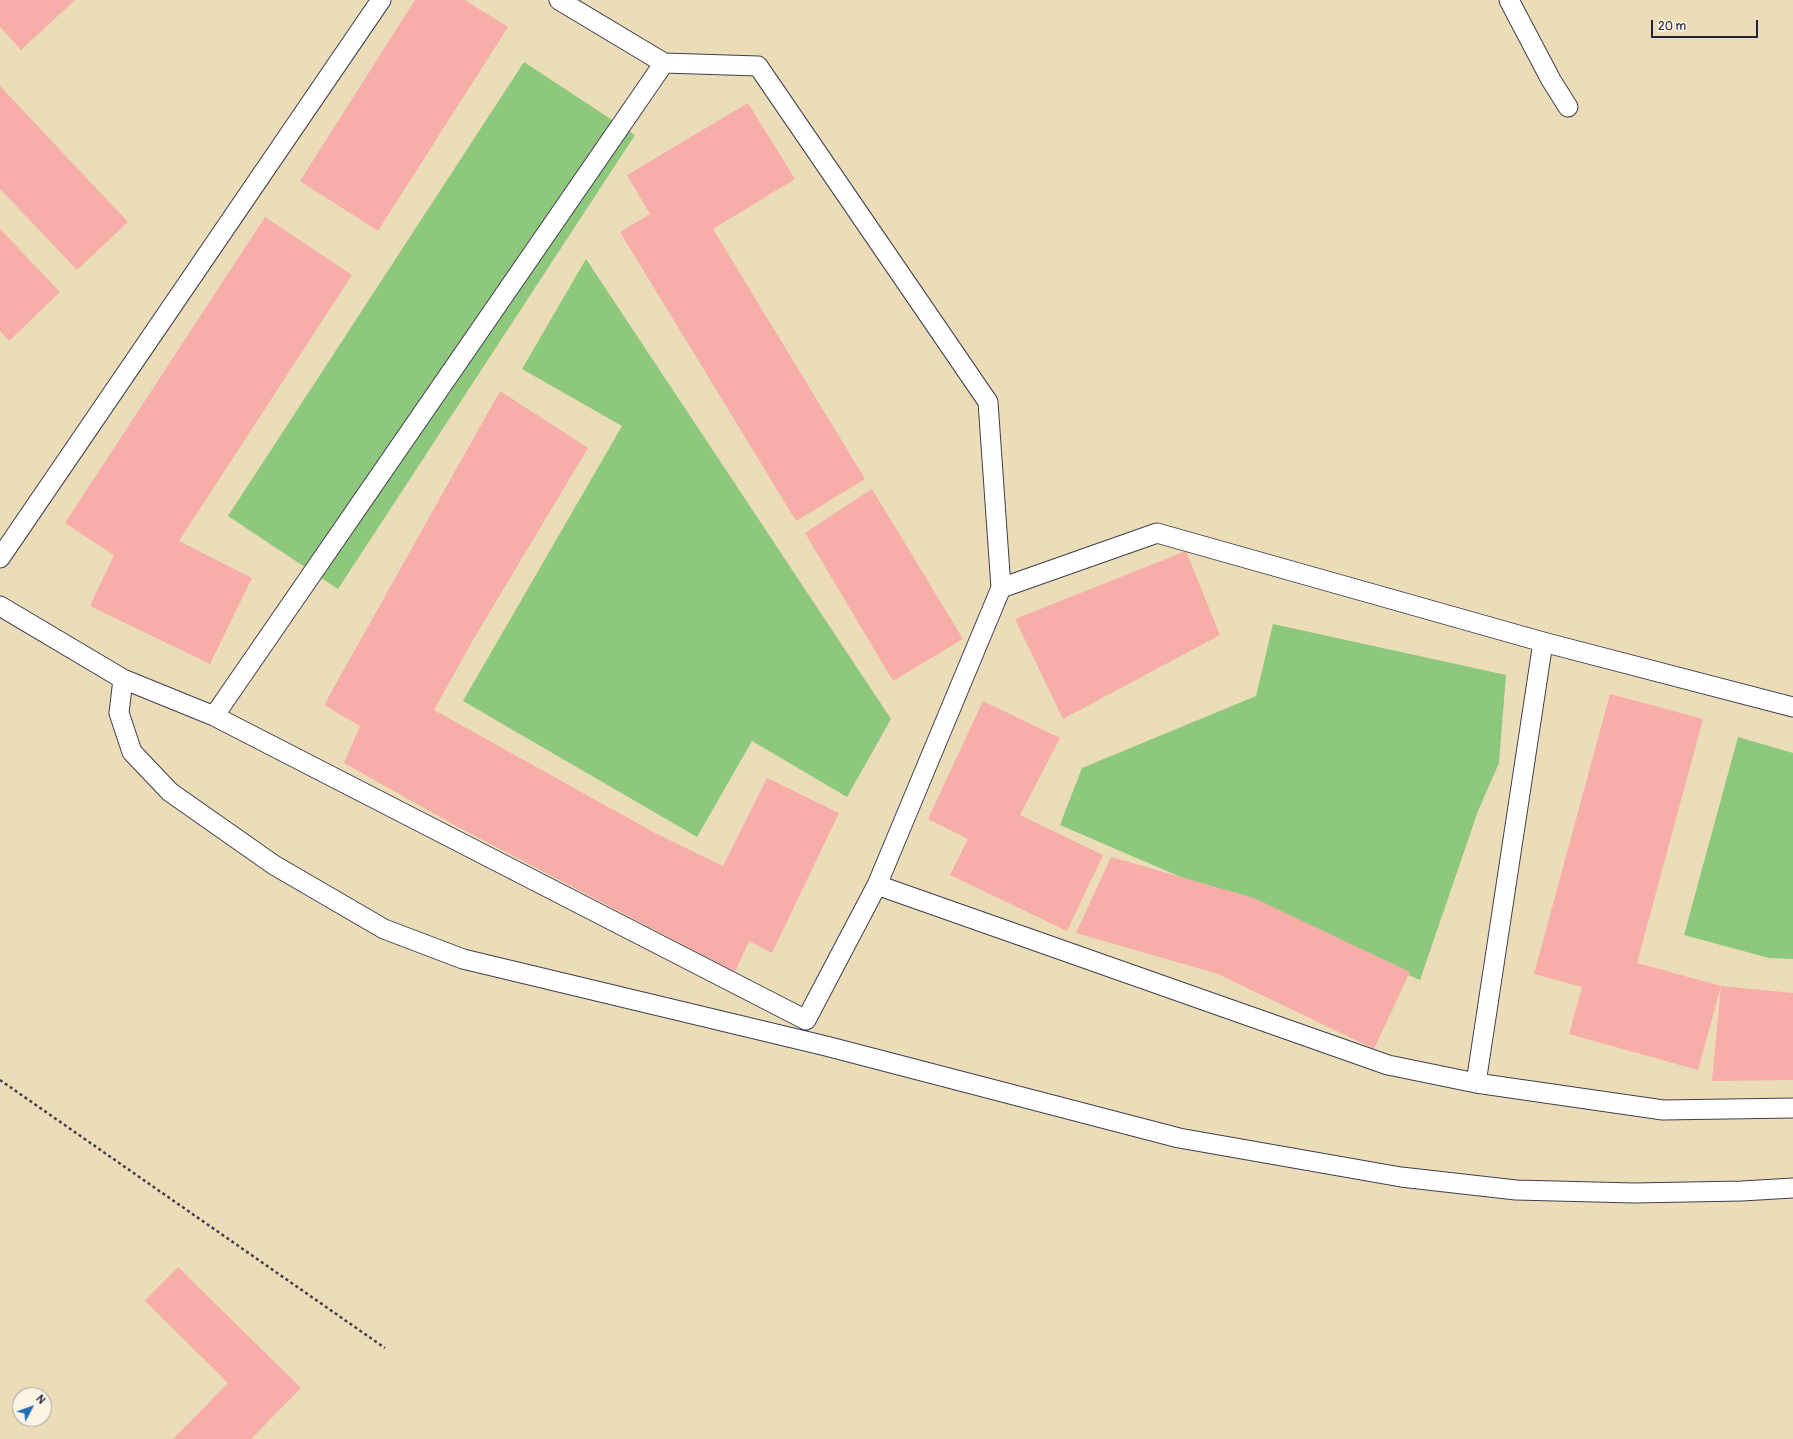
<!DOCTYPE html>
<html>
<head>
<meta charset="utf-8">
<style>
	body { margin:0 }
	#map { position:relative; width:1793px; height:1439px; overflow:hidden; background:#ecddb9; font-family:Pangolin,sans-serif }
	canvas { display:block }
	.north { position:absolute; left:12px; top:1387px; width:40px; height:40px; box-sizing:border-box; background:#fcf5e5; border:1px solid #a5a1a1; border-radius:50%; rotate:49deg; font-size:11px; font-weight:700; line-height:16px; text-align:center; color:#22223b }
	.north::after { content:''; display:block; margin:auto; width:14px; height:18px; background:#1f6fb2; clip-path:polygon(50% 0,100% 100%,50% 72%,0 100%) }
	.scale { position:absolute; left:1651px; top:20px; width:107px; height:18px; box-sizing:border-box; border:2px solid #22223b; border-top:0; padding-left:5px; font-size:12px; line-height:14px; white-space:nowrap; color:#22223b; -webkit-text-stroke:3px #fcf5e5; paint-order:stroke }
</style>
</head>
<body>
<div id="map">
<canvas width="1793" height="1439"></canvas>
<div class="north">N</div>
<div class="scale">20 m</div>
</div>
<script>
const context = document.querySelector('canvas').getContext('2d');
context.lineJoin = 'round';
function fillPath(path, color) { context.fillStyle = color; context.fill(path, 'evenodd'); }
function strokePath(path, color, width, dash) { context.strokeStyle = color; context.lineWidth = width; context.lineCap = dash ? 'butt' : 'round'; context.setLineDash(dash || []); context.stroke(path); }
fillPath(new Path2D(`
	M524 62 635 135 338 589 228 516Z
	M586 259 891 719 847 797 752 741 697 837 463 701 622 426 522 369Z
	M1273 624 1506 675 1499 763 1478 811 1420 980 1060 825 1082 768 1256 696Z
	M1738 737 1793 753V959L1769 958 1684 935Z`), '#8ec87c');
fillPath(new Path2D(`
	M0 0H75L21 50 0 27Z
	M415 0H465L508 27 378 231 300 181Z
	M0 86 128 222 77 270 0 189Z
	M748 103 795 179 713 229 865 479 796 521 620 232 650 214 627 175Z
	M265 217 352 275 179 541 252 578 210 664 90 606 114 555 65 523Z
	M0 229 60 292 9 341 0 331Z
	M500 391 588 448 473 640 434 710 655 833 723 866 767 778 839 813 772 953 749 941 735 972 456 826 344 763 360 726 324 705Z
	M872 489 963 639 893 681 805 533Z
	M1186 551 1220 635 1063 719 1015 619Z
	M1610 694 1703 719 1637 963 1721 986 1793 993V1080L1712 1081 1721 986 1698 1070 1569 1034 1582 987 1534 974Z
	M983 701 1060 738 1020 815 1103 855 1067 931 950 875 968 839 928 819Z
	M1111 857 1254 898 1410 972 1374 1049 1218 974 1076 933Z
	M178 1267 301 1388 251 1439H173L228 1383 145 1301Z`), '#f7aea9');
const service = new Path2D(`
	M1509 0 1551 80 1568 107
	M0 558 381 0
	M1001 588 1157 533 1543 642 1793 707
	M0 606 123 679 214 716 806 1020 877 885 1001 588 988 402 758 66 664 63 559 0
	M123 679 119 713 132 752 170 792 274 865 384 929 463 959 826 1046 1179 1138 1401 1177 1516 1190 1634 1193 1742 1191 1793 1188
	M214 716 664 63
	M877 885 1388 1065 1476 1083 1663 1110 1793 1108
	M1476 1083 1543 642`);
strokePath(service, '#403e4e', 21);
strokePath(new Path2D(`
	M0 1080 385 1348`), '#403e4e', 2.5, [3, 3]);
strokePath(service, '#fff', 19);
</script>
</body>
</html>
